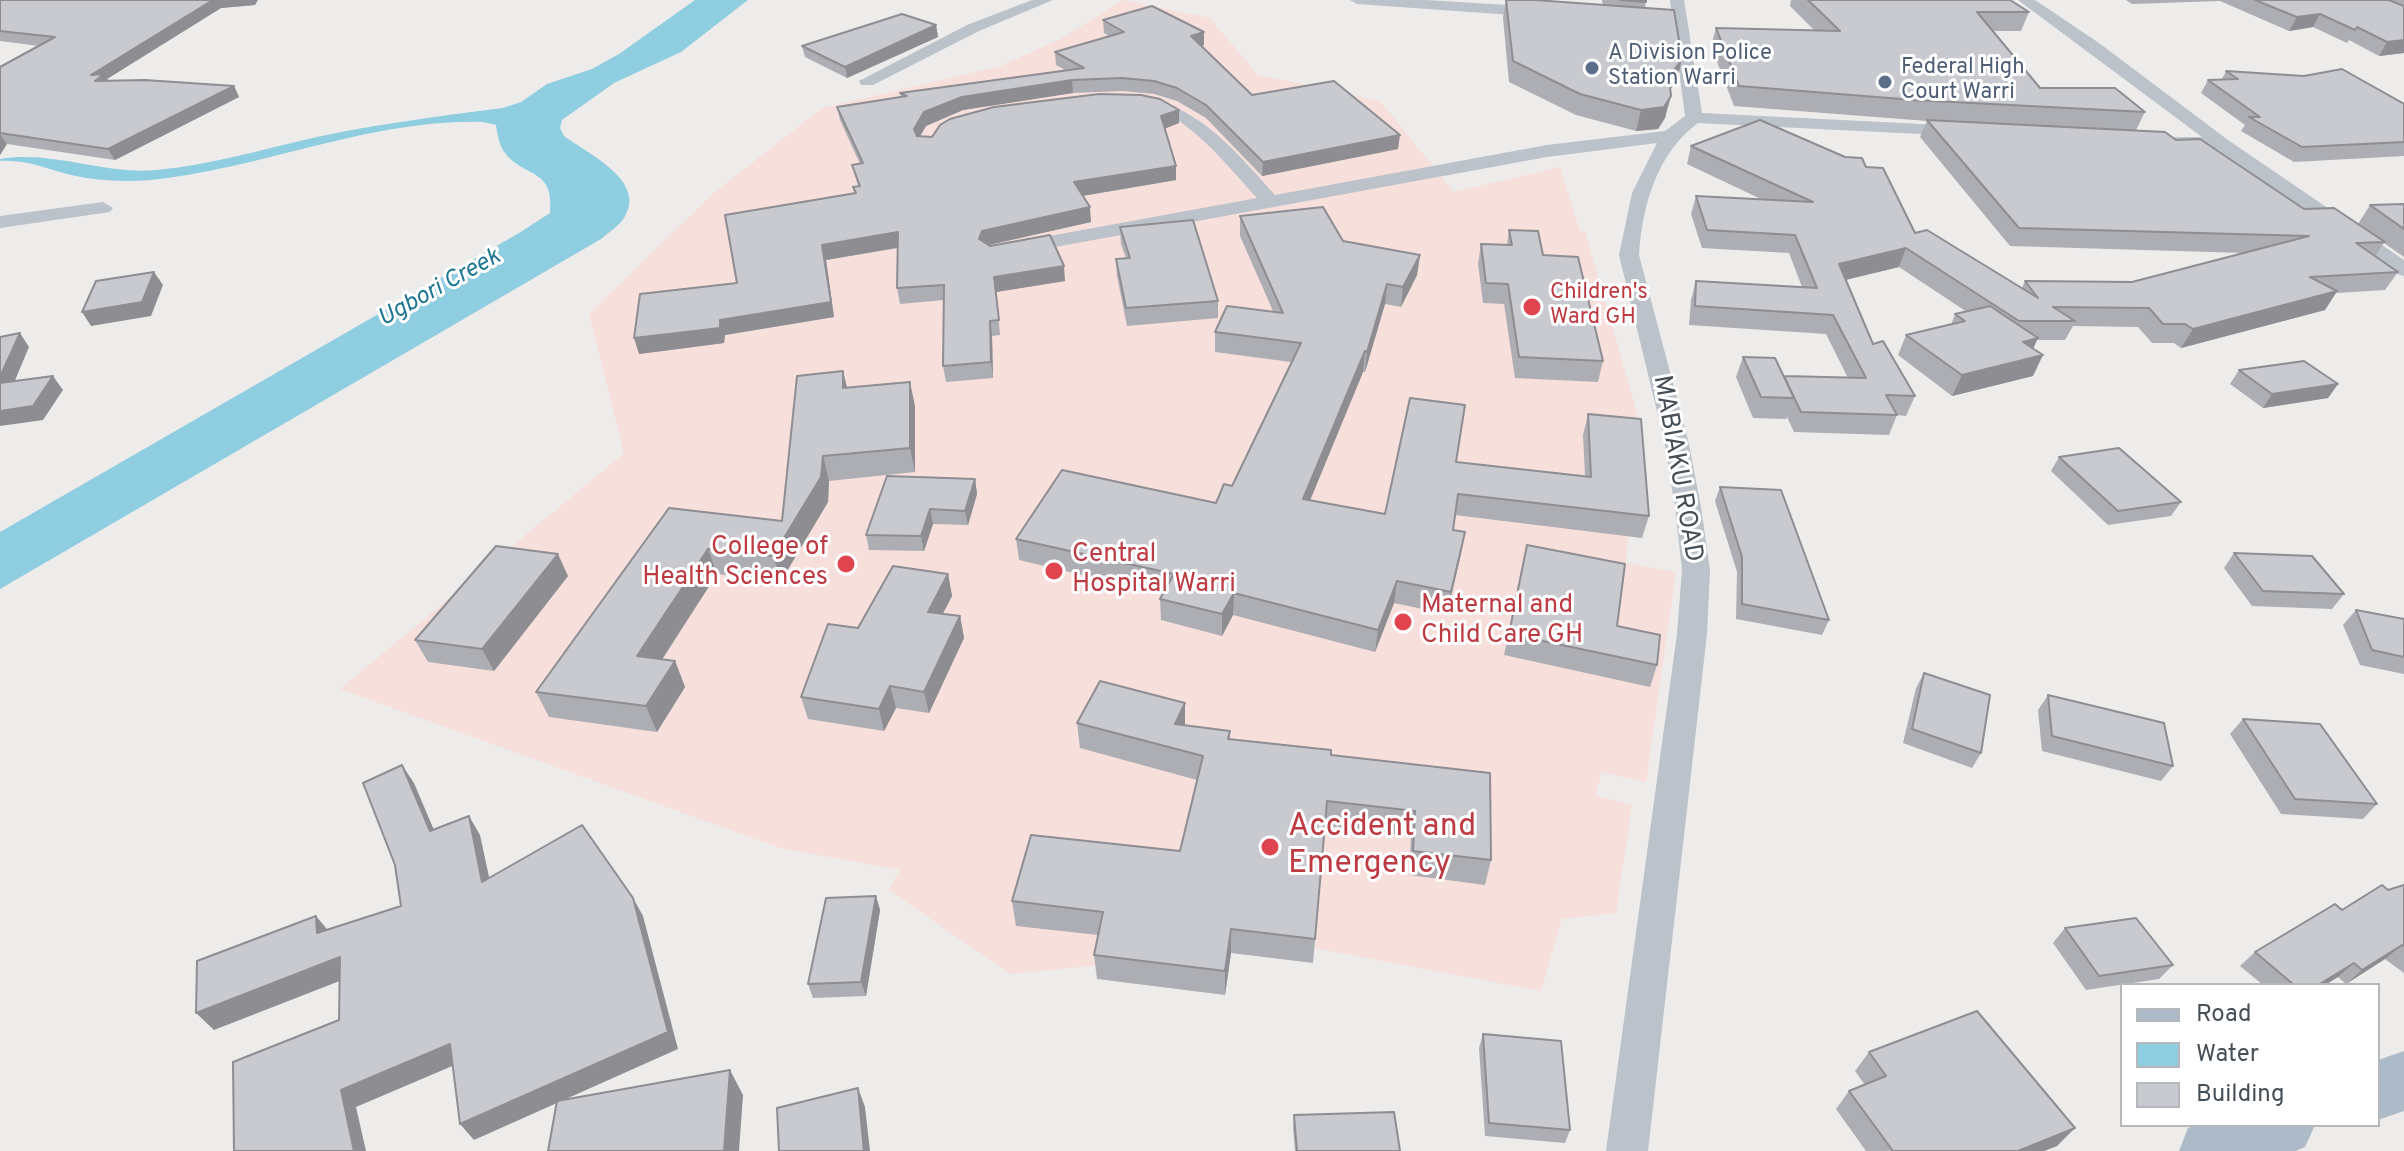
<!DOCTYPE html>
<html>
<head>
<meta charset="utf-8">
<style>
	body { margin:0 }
	#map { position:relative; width:2404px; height:1151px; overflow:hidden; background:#eeebeb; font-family:Overpass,sans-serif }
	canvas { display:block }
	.legend { position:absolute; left:2120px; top:983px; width:260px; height:144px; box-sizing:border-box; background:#fff; border:2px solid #b5b8bb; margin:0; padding:10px 14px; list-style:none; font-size:24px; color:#464e56 }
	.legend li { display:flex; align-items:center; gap:16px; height:40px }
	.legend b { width:40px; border:2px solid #b5b8bb }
</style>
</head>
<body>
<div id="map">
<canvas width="2404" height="1151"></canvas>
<ul class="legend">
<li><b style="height:10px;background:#adbac7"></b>Road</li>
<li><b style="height:22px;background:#8fcde0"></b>Water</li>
<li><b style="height:22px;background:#c9cad0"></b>Building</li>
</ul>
</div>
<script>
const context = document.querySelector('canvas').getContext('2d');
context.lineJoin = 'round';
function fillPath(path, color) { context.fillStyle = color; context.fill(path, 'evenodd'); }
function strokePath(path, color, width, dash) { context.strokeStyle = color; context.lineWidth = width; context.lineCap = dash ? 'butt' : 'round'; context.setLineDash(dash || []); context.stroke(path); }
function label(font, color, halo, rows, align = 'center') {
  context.font = font + ' Overpass,sans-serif'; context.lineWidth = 6; context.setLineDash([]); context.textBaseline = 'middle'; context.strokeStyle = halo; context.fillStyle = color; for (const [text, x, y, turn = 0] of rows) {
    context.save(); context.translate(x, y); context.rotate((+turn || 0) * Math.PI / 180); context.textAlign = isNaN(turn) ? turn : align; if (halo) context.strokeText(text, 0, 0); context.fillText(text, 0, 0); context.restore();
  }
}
fillPath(new Path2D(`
	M1123 0 1210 18 1258 75 1380 101 1454 192 1560 167 1580 231H1585L1637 413 1626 563 1676 572 1646 782 1602 772 1595 795 1632 805 1616 913 1562 919 1541 991 1298 945 1010 974 889 890 900 870 780 848 340 689 624 453 589 314 710 196 822 108 1001 66 1062 38Z`), '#f7dfdc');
fillPath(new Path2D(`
	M695 0H748L681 52 614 83 562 120 560 128 564 136C588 154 648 181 624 218 619 226 608 233 601 239L0 589V532L519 233 550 213C555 166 522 179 503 150 499 143 497 133 496 125L483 122C369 119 262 169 151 180 124 182 97 181 71 175 46 169 27 159 0 161V159C53 150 103 175 156 170 211 165 263 149 317 137 378 124 440 116 503 108L521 102 547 84 592 69 619 54Z`), '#8fcde0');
fillPath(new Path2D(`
	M1032 0H1053L979 31 873 85H861L859 81 967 25Z
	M1350 0H1426L1540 7 1548 12 1540 17 1357 4Z
	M1670 0H1684L1702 113 1961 126 1970 131 1961 136 1698 123C1657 153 1642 206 1639 255L1688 440 1701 507 1710 570 1707 634 1648 1151H1606L1677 634 1682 570 1675 507 1664 440 1619 255 1632 193 1657 143 1547 157 1017 254 1007 248 1017 242 1257 198C1233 172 1211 144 1182 123 1169 114 1148 112 1137 102L1146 97C1204 111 1237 153 1275 195L1547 145 1665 131 1685 116Z
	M2018 0H2035L2099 43 2228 140 2404 260V276L2397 274 2217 149 2165 145 2162 141 2165 137H2202Z
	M103 202 113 208 110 212 0 228V216Z`), '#bbc2c9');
fillPath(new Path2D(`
	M2404 1051V1111L2378 1120V1060Z
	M2196 1125H2315L2305 1147 2296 1151H2179L2188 1128Z`), '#adbac7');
fillPath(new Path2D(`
	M0 0 255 5 221 8 107 79 108 81 234 86 239 97 115 160 7 144 0 155V67L39 46 0 41Z
	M1506 0 1603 5 1602 0H1646L1645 8 1682 59 1677 80 1670 90 1665 118 1658 129 1636 131 1576 115 1509 82 1503 18Z
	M1791 0H2010L2029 12 2021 31H1992L2040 88 2145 112 2136 130 2176 140 2304 209 2358 224 2370 205 2404 204V257L2384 243 2375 256 2398 272 2385 290 2336 293 2325 310 2181 348 2174 343H2152L2138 327 2073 326 2065 340H2037L2033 349V376L1952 396 1898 355 1906 335 1951 325 1955 314 1967 312 1899 267 1846 280 1873 344 1915 396 1906 416 1897 415 1889 435 1794 432 1787 417 1786 419 1753 418 1736 377 1743 357 1784 377 1848 378 1826 334 1689 325 1691 300 1696 281 1802 287 1789 253 1702 248 1691 214 1696 196 1763 200 1687 164 1691 146 1866 167 1915 233 2022 288 2025 281 2132 282 2244 253 2010 246 1920 137 1927 121 1734 106 1711 46 1716 28 1814 30 1790 6Z
	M2126 0H2404V53L2379 56 2349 40 2347 43 2313 27 2289 31 2220 1 2132 4Z
	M1103 20 1204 45 1202 46 1252 95 1398 149 1262 176 1206 118 1177 101 1154 94 1123 91 1073 93 963 110 926 126 920 136 932 137 1179 110V123L1164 129 1176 180 1083 196 1091 222 989 245 1065 281 996 292 1000 335 992 336 993 378 946 382 943 366 944 300 900 304 897 288 898 248 826 260 834 317 725 335 724 343 639 354 737 283 855 194 853 187 858 186 852 165 860 164 840 120 837 107 901 97 900 93 1065 70 1056 65 1055 52 1109 36 1104 33Z
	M936 25 938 37 847 78 805 57 802 46Z
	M2226 71 2404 104V156L2294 162 2241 131 2245 125 2201 93 2208 80 2222 79Z
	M1240 216 1343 241 1420 255 1417 275 1401 307 1385 304 1365 372H1363L1310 500 1385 514 1456 462 1585 476 1583 435 1588 414 1649 516 1642 538 1455 515 1453 530 1465 532 1447 614 1394 603 1375 652 1233 615 1222 636 1161 620 1160 599 1163 594 1019 560 1016 539 1216 503 1232 486 1291 362 1215 352V332L1273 311 1240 236Z
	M1120 227 1218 301V318L1127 326 1117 276 1116 259 1126 258 1121 244Z
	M1509 230 1543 255 1603 361 1598 382 1515 378 1504 304 1483 303 1478 264 1481 244 1507 245Z
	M2239 370 2338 384 2328 398 2263 408 2230 384Z
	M843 371 847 388 915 406V472L829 481 828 502 781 581 717 574 662 660 675 661 685 687 657 732 549 717 536 692 669 508 782 521Z
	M2059 457 2181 502 2171 516 2108 525 2051 471Z
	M975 479 977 494 968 525 933 524 924 551 869 550 866 535Z
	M1720 487 1829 620 1822 635 1736 619 1737 572 1715 501Z
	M2234 553 2344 594 2332 609 2252 606 2224 568Z
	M1522 567 1617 626 1657 665 1650 687 1504 655Z
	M948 574 952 596 942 614 960 616 964 638 929 713 896 708 884 731 808 719 801 697 858 628Z
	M568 576 494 671 428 662 415 640Z
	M2356 610 2404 619V674L2360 665 2343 625Z
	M1924 673 1981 753 1972 768 1903 743 1916 688Z
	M2048 695 2173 766 2161 781 2042 751 2038 710Z
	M1185 703V725L1230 731V739L1331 755 1491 860 1485 885 1409 875 1411 836 1325 826 1313 963 1231 953 1225 995 1097 979 1094 955 1098 935 1016 926 1012 901 1180 851 1197 780 1080 748 1077 723Z
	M2243 719 2377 804 2363 819 2281 814 2230 734Z
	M2404 885V973L2385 959 2346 984 2338 977 2325 985H2263L2240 966 2255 952 2342 910Z
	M876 896 880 910 866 996 813 998 808 984Z
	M2065 928 2173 965 2159 979 2086 990 2053 943Z
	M1483 1034 1570 1130 1565 1143 1485 1136 1479 1048Z
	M1869 1052 2057 1146 2044 1151H1866L1836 1109 1849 1091 1865 1085 1855 1071Z
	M1294 1115 1400 1151H1295L1293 1128Z`), '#adaeb3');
fillPath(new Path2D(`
	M213 0H258L255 5 221 8 107 79 111 85 101 92 91 75Z
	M2320 14 2313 27 2289 31 2297 17Z
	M936 25 938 37 847 78 845 67Z
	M1204 32V45L1192 49 1191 36Z
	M2404 40V53L2379 56 2387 42Z
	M1682 59 1677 80 1664 98 1669 77Z
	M1072 80 1073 93 963 110 926 126 916 143 914 129 924 112 962 97Z
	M234 86 239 97 115 160 108 149Z
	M1671 96 1665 118 1658 129 1636 131 1641 110Z
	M1179 110V123L1161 130V116Z
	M0 134 7 144 0 155Z
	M1400 135 1398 149 1262 176 1263 162Z
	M1176 166V180L1075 197 1074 182Z
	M1090 207 1091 222 984 246 979 239 982 231Z
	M898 232 901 247 826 260 834 317 725 335 724 343 639 354 634 338 720 320 822 245Z
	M1906 248 1899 267 1832 283 1839 264Z
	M1420 255 1417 275 1401 307 1403 287Z
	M1064 266 1065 281 996 292 1000 335 994 277Z
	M154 272 163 285 151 316 91 326 82 312Z
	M1387 284 1385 304 1365 372 1367 352Z
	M2337 291 2325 310 2181 348 2193 329Z
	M990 321 992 336 993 378 991 362Z
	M20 333 29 347 8 397 0 387V377Z
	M2038 338 2028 359 2023 342Z
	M1365 351 1363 372 1302 520 1303 499Z
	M2043 355 2033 376 1952 396 1962 375Z
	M843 371 849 396 843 388Z
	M53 376 63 390 43 420 0 426V411Z
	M910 382 915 406V472L910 448Z
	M2338 384 2328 398 2263 408 2272 394Z
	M823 456 829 481 828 502 781 581 773 556Z
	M975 479 977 494 968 525 965 511Z
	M930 509 933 524 924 551 921 536Z
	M1465 532 1461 554 1447 614 1451 592Z
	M708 549 717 574 647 682 637 656Z
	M558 554 568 576 494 671 482 649Z
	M948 574 952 596 933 633 928 612Z
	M1397 581 1394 603 1375 652 1378 630Z
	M1234 593 1233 615 1222 636V614Z
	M960 616 964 638 929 713 924 692Z
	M675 661 685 687 657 732 646 706Z
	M890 686 896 708 884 731 879 709Z
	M1185 703V728L1175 724Z
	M402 765 414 783 442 849 430 831Z
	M469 816 480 835 494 900 482 882Z
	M876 896 880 910 866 996 861 982Z
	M633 898 643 916 678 1049 474 1140 460 1124Z
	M316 916 331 934 317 933Z
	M1231 929V953L1225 995V971Z
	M2402 945 2385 959 2346 984 2362 970Z
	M340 957 355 975 214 1030 196 1013Z
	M2354 963 2338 977 2325 985H2318Z
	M450 1044 464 1061 356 1107 366 1151H354L341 1090Z
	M730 1070 743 1095 739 1151H724Z
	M858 1088 865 1107 870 1151H864Z
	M2075 1128 2057 1146 2044 1151H2018Z`), '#8d8d92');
const building = new Path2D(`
	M0 0H213L91 75 104 74 95 81 145 80 234 86 108 149 0 133V67L55 37 0 31Z
	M1506 0H1535L1674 10 1682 59 1669 77 1671 96 1664 107 1641 110 1580 94 1513 61Z
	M1620 0H1646V2Z
	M1808 0H2010L2029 12H1977L2040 88H2115L2145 112 1914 100 1739 86 1716 28 1840 31Z
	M2255 0H2389L2404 6V40L2387 42 2357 27 2355 30 2320 14 2297 17Z
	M1152 6 1204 32 1191 36 1252 95 1334 81 1400 135 1263 162 1206 105 1177 88 1154 81 1122 78 1072 80 962 97 924 112 914 129 917 136 932 137 940 125 950 119 994 107 1099 94 1141 95 1160 99 1179 110 1161 116 1176 166 1074 182 1090 207 982 231 979 239 990 246 1050 235 1064 266 994 277 999 320 990 321 991 362 943 366 944 285 897 288 898 232 822 245 831 302 720 320V328L634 338 640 294 737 283 725 215 856 193 853 187 860 186 852 165 863 163 837 107 907 96 900 93 1084 68 1055 52 1124 32 1103 20Z
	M902 14 936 25 845 67 802 46Z
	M2342 69 2404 104V142L2302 147 2249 117H2260L2208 80 2238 79 2226 71 2304 76Z
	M1760 120 1845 157 1862 158 1866 167 1883 168 1915 233 1927 230 2038 298 2025 281 2132 282 2309 236 2019 228 1927 120 2165 132 2176 140 2200 139 2304 209 2334 208 2385 242 2356 243 2398 272 2310 277 2337 291 2193 329 2185 324H2163L2149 308 2053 307 2075 321H2019L1906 248 1839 264 1873 344 1883 341 1915 396 1886 395 1897 415 1801 412 1784 376 1866 378 1833 315 1695 306 1696 281 1817 288 1795 235 1707 230 1696 196 1813 202 1691 146Z
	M2404 204V229L2370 205Z
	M1323 207 1343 241 1420 255 1403 287 1387 284 1367 352 1365 351 1303 499 1385 514 1410 398 1465 405 1456 462 1591 477 1588 414 1641 419 1649 516 1458 494 1453 530 1465 532 1451 592 1397 581 1378 630 1234 593 1222 614 1160 599 1174 574 1016 539 1062 470 1216 503 1224 484 1232 486 1301 343 1215 332 1227 306 1283 313 1240 216Z
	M1193 220 1218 301 1126 308 1116 259 1130 258 1120 227Z
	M1509 230 1538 231 1543 255 1578 257 1603 361 1519 357 1508 284 1486 283 1481 244 1512 245Z
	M154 272 142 302 82 312 96 281Z
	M1990 306 2038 338 2023 342 2043 355 1962 375 1906 335 1965 321 1955 314Z
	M20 333 0 377V337Z
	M1743 357 1775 358 1794 398 1761 397Z
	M2304 361 2338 384 2272 394 2239 370Z
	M843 371V388L910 382V448L823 456 821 477 773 556 708 549 637 656 675 661 646 706 536 692 669 508 782 521 797 376Z
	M53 376 33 406 0 411V383Z
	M2119 448 2181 502 2118 511 2059 457Z
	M887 476 975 479 965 511 930 509 921 536 866 535Z
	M1720 487 1781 490 1829 620 1742 604V557Z
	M1527 545 1625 564 1617 626 1660 635 1657 665 1509 634Z
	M496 546 558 554 482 649 415 640Z
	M2234 553 2312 556 2344 594 2263 591Z
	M893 566 948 574 928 612 960 616 924 692 890 686 879 709 801 697 828 624 858 628Z
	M2356 610 2404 619V657L2372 650Z
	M1924 673 1990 695 1981 753 1912 729Z
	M1100 681 1185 703 1175 724 1230 731 1228 739 1331 750V755L1490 773 1491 860 1413 851 1415 811 1327 801 1315 939 1231 929 1225 971 1094 955 1103 912 1012 901 1031 835 1180 851 1203 756 1077 723Z
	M2048 695 2164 723 2173 766 2052 736Z
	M2243 719 2320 724 2377 804 2295 799Z
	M402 765 430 831 469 816 482 882 582 825 633 898 668 1032 460 1124 450 1044 341 1090 354 1151H234L233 1062 339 1020 340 957 196 1013 197 961 316 916 317 933 401 906 395 865 363 783Z
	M2382 885 2388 890 2404 885V946L2402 945 2362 970 2354 963 2318 985H2294L2255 952 2335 904 2342 910Z
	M876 896 861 982 808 984 826 898Z
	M2136 918 2173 965 2099 976 2065 928Z
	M1977 1011 2075 1128 2018 1151H1893L1849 1091 1886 1076 1869 1052Z
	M1483 1034 1561 1041 1570 1130 1489 1123Z
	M730 1070 724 1151H548L557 1101Z
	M858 1088 864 1151H779L777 1108Z
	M1394 1112 1400 1151H1297L1294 1115Z`);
fillPath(building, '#c9cad0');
strokePath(building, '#8d8d92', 2);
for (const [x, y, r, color] of [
	[1592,68,8,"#5c6f8a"],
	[1885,82,8,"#5c6f8a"],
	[1532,307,10,"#e0444e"],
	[846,564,10,"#e0444e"],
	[1054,571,10,"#e0444e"],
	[1403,622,10,"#e0444e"],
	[1270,847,10,"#e0444e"]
]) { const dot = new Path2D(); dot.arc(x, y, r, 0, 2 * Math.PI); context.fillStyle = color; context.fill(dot); strokePath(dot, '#fff', 3); }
label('22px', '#4e5e75', '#fff', [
	["A Division Police",1608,55],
	["Station Warri",1608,80],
	["Federal High",1901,69],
	["Court Warri",1901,94]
], 'left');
label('22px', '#be3a42', '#fff', [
	["Children's",1550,294],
	["Ward GH",1550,319]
], 'left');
label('italic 24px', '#1c7793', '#fff', [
	["Ugbori Creek",440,289,-29]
]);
label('26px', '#464e56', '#fff', [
	["MABIAKU ROAD",1676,469,80]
]);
label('26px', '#be3a42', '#fff', [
	["College of",828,549,"right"],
	["Health Sciences",828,579,"right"],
	["Central",1072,556],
	["Hospital Warri",1072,586],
	["Maternal and",1421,607],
	["Child Care GH",1421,637]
], 'left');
label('32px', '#be3a42', '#fff', [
	["Accident and",1288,829],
	["Emergency",1288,866]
], 'left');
</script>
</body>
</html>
